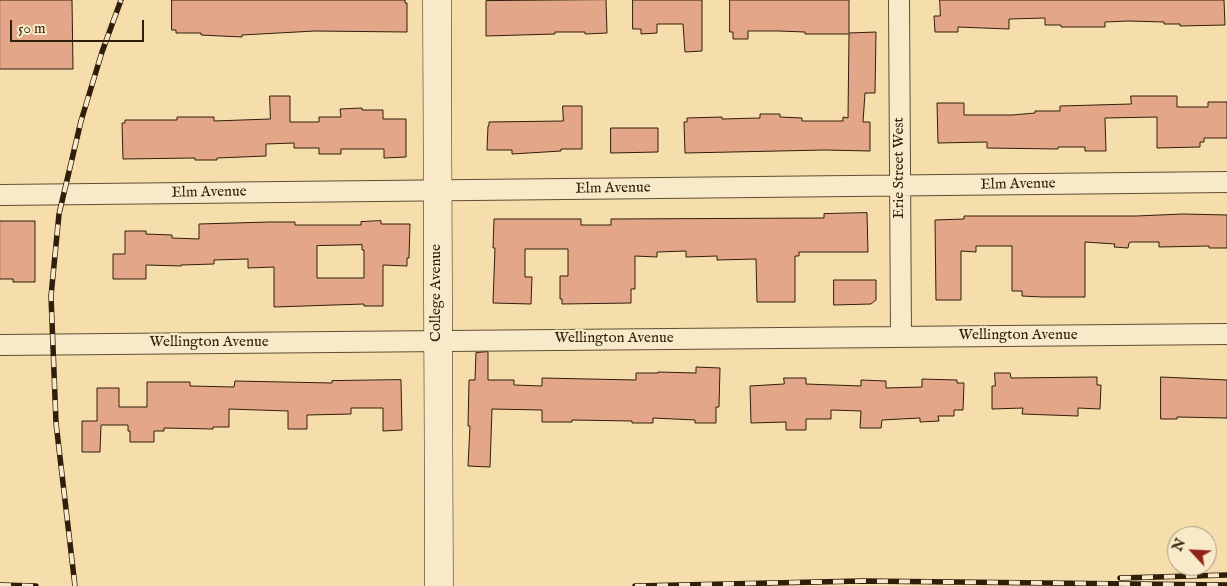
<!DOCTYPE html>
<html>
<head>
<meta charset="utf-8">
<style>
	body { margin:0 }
	#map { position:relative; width:1227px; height:586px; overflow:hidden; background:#f5deac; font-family:"IM FELL English",serif }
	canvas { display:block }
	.north { position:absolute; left:1167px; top:526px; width:50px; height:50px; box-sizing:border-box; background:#f8eac9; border:1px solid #a8987d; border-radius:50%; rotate:295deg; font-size:14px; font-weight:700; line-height:20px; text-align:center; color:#2f1e0a }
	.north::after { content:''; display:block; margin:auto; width:18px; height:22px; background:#8f2418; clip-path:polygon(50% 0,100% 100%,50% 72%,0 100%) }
	.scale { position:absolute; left:10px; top:20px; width:134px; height:22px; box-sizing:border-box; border:2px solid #2f1e0a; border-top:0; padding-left:6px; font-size:15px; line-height:18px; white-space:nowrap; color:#2f1e0a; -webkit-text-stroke:4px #f8eac9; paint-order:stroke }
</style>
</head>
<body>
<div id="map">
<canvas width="1227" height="586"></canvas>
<div class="north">N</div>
<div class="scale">50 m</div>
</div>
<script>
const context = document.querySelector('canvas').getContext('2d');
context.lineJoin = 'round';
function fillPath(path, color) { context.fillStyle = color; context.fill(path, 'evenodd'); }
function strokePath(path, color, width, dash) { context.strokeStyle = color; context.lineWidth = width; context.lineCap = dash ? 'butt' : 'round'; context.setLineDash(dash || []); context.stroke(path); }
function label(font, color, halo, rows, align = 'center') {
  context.font = font + ' "IM FELL English",serif'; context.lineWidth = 4.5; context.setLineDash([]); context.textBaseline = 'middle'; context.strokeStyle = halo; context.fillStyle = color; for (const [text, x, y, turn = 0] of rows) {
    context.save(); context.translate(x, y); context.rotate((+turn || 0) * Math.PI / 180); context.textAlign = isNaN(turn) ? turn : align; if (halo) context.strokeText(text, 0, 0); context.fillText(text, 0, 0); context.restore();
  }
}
const building = new Path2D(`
	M0 0H72L73 69H0Z
	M172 0H405V3H407V32L315 31 242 35V37L201 35V33H176V30H172Z
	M606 0 607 33 585 34V32H555V34L486 36V1Z
	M633 0H702V51L685 52 683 24H657V33L641 34V29H633Z
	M730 0H849V33L876 32 875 93H865L863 122H870V151L825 150 685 153 684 122H687V118L722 117V119L760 118V114H780V117L802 118V121H843V117L848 118 849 34H805V32L779 31H748V39H733V32H730Z
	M940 0H1224L1225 25 1180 26V24H1164V22L1129 21 1105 22V27H1061V25H1045V18L1009 19V29L958 27V32H935L934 16H940Z
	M270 96H290V122H319V117H341L340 109 362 108V110H383V119H406V157L384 158V149H341V154H319V148H294V143L266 144V156L217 158V160H195V158L123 159 122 123H125V120H177V117H214V121L270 119Z
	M1131 96H1177V107H1208V102H1227V138H1204V142H1200V147L1157 148V117L1105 118 1106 151H1085V147H1058V149L987 148V142L938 143 937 103H964V115H1012L1035 113V111H1060V106L1131 104Z
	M563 106H582V149H561V151L512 154V150H487L488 126H489V122L563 121Z
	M611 128H658V152L611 153Z
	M867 213 868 252H799V256H795V302H757L756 259 717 260V256L686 257V251L657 252V257L635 256V289H631V303L562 304V299H560V276H568V249H525V277H532L531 304 493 303 495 248H493L494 219H581V225H611V219L824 218V214Z
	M1183 214 1227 215V248H1209V246L1159 247V242H1131L1129 243 1128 248 1114 247 1115 244 1085 242V297H1042L1022 296V291H1012V246H976V252L961 251V300H936L935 220 964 219V216H1136Z
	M0 221H35V282H13V279H0Z
	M381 221V224H410L409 258H407V266L383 265V306H364V304L274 307V267L248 268V259L214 260V264L181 265V266L146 265V279H113V254H125V231H146V234L172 235V238L199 239V224L269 222H295V225H361V222ZM362 245V250H364V278H317V246Z
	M834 280H876V300L871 304 834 305Z
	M488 352V380H514V385L542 386V378L636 380V373H658V372L696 373V367L720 368 719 407H716V423H695V420L653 418V423H632V421L572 420V422H542V410L492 409 490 467 468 466 470 426H468L469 380H475L476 353Z
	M995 373H1010L1011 378 1097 377V385H1101L1100 409 1078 408V416L1022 414 1023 408 992 409V386H995Z
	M1161 377 1227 380V418L1177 417V419H1161Z
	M784 378H806V384L861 386V380L886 381V388L922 387V379L957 380V383H964L963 410H954V416H938L939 421 920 422V418L882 420 881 428H860L861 411 831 410V419H806V430H786V422L751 423 750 386 784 384Z
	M401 380 402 430 383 431V408H351V414L307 415V429H288V411L229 409V427H213V429L164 428V431H154V442H130V431H128V425H101L100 452H82V421H97V388H119V407H147V382H190V386L234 387 235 381 332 383V381Z`);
fillPath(building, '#e4a688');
strokePath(building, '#2f1e0a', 1);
const street = new Path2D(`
	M899 0 901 337
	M0 195 1227 182
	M0 345 1227 334`);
const secondary = new Path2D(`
	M437 0 439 586`);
strokePath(street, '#604e32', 22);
strokePath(secondary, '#2f1e0a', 29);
strokePath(street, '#f8eac9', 20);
strokePath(secondary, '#f8eac9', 28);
const rail = new Path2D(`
	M1120 578 1227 575
	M0 585 36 586
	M75 586 56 423 51 296 59 214 81 121 102 52 121 0
	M635 586 862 581 1227 585`);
strokePath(rail, '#2f1e0a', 5.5);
strokePath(rail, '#f8eac9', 4, [11]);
label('15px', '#2f1e0a', '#f8eac9', [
	["Erie Street West",900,168,-90],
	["Elm Avenue",1018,185,-1],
	["Elm Avenue",613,189,-1],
	["Elm Avenue",209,193,-1],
	["College Avenue",437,293,-90],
	["Wellington Avenue",1018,336],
	["Wellington Avenue",614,339],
	["Wellington Avenue",209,343]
]);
</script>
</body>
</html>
